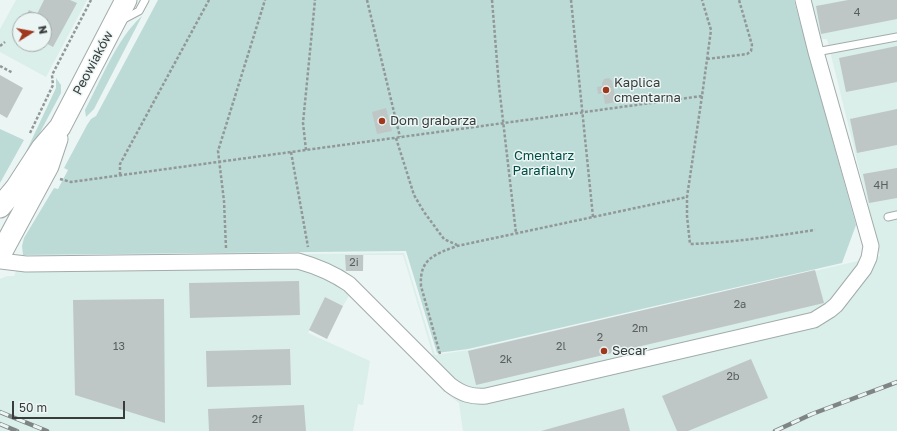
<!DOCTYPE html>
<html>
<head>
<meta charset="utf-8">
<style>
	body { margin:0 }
	#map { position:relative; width:897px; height:431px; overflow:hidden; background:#ebf5f4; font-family:"Golos Text",sans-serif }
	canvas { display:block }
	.north { position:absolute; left:12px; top:12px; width:40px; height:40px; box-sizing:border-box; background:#ebf5f4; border:1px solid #a3abaa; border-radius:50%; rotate:79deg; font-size:11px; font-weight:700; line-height:16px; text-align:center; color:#383c3b }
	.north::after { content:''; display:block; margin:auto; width:14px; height:18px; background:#a0381e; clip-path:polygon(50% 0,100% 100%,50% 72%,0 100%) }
	.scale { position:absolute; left:12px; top:401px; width:113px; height:18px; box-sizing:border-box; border:2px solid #383c3b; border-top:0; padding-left:5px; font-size:12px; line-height:14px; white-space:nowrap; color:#383c3b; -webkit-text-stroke:3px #ebf5f4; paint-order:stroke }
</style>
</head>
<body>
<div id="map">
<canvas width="897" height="431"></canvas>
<div class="north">N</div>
<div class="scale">50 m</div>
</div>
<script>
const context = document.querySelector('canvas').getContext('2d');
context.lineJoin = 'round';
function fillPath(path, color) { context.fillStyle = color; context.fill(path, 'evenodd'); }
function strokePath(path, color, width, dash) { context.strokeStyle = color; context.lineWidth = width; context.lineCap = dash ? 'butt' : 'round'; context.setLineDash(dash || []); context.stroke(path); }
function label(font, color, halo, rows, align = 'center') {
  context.font = font + ' "Golos Text",sans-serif'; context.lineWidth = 3; context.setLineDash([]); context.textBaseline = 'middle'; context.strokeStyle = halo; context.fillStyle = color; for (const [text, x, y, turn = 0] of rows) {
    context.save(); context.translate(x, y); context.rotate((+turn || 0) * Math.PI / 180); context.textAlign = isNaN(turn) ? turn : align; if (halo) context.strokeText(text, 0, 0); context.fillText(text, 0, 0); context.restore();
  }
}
fillPath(new Path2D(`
	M16 0H87L46 77 0 52V29ZM20 20H44V44H20Z
	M810 0H897V431H463L459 403 445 392 350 294 343 306 325 297 308 333 370 361 363 405 358 404 353 431H0V279L7 276H14L22 257 404 253 435 355 469 350 880 256 878 245 827 39H820ZM364 255H403L433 355 426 354 346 274V271H363Z`), '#daeeea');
fillPath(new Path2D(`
	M158 0H794L856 225 842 263 468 349 437 353 406 251 23 255 22 246 24 238 54 188 58 189 68 170 64 168 87 125 91 119 96 116Z
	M142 16 94 109 86 117 85 110C101 80 117 38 142 16Z
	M56 78 61 85V93L28 155 25 154 56 88Z
	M0 129 24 140 0 183Z`), '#bcdbd6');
fillPath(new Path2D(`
	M44 0H70L77 3 53 47 44 42V20H24L29 10 37 14Z
	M848 0H897V19L821 34 816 6Z
	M897 46V82L846 92 839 58Z
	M0 75 23 88 7 118 0 114Z
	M609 78 612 81 616 102 605 104 603 93 598 94 597 87 602 86V83L604 79Z
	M386 108 392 131 377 134 372 112Z
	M897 109V145L857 153 850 119Z
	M897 168V198L869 203 863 174Z
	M345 255H363V271H346Z
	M815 270 824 303 476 385 468 351Z
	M299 281 300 315 190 318 189 283Z
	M325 297 343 306 327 339 309 330Z
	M164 299 165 423 75 395 73 300Z
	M290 349 291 385 207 387 206 351Z
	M751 359 768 398 688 431H677L662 396Z
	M304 405 306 431H209L208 409Z
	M624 408 630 431H541Z`), '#bec7c6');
const lane = new Path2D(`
	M122 20 139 11 145 0
	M816 52 897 37
	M888 217 897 215`);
const street = new Path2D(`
	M0 261 26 264 298 261C316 266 333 273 349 284L450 385C462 394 471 397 486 396L814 320 830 310 836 305 864 269 869 258 871 246 816 52 803 0`);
const secondary = new Path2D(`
	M0 207 16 188 42 148 60 127 126 0
	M0 255 48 166 57 139`);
strokePath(lane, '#a2acaa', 9);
strokePath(street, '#a2acaa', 17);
strokePath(secondary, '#a2acaa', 23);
strokePath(new Path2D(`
	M367 0 400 137
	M492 0 499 86 516 233
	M571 0 593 217
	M0 46 5 42
	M707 59 747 54 751 51 752 45 739 0
	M0 66 13 73
	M702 96 687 197V216L690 244C732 243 774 236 815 230
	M30 133 53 85 52 75 91 0
	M396 138 414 195 424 212 444 239 457 245
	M306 150 303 123 315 0
	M291 152 308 247
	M120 175V164L209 0
	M60 179 71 182 702 96 711 30 702 0
	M226 248 224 201 218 151 265 0
	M440 354 421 286C419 258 436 254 457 246L687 197`), '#919897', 2.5, [3, 2]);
strokePath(lane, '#fff', 7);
strokePath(street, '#fff', 15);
strokePath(secondary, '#fff', 21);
const rail = new Path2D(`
	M0 412 47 431
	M0 424 17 431
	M775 431 812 414 897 382`);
strokePath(rail, '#7f8584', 4.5);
strokePath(rail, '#ebf5f4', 3, [9]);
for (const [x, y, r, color] of [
	[606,90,4,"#a0381e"],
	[382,121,4,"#a0381e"],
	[604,351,4,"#a0381e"]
]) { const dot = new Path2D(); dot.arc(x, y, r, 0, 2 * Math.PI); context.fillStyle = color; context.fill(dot); strokePath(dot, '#ebf5f4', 1.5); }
label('11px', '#5a5f5e', null, [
	["4",857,13],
	["4H",881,186],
	["2i",354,263],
	["2a",740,305],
	["2m",640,329],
	["2",600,338],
	["13",119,347],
	["2l",561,347],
	["2k",506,360],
	["2b",733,377],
	["2f",257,420]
]);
label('13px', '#383c3b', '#ebf5f4', [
	["Peowiaków",93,63,-62]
]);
label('13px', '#383c3b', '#ebf5f4', [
	["Kaplica",614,83],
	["cmentarna",614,98],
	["Dom grabarza",390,121],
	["Secar",612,351]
], 'left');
label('13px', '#004c45', '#ebf5f4', [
	["Cmentarz",544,156],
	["Parafialny",544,171]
]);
</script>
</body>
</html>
